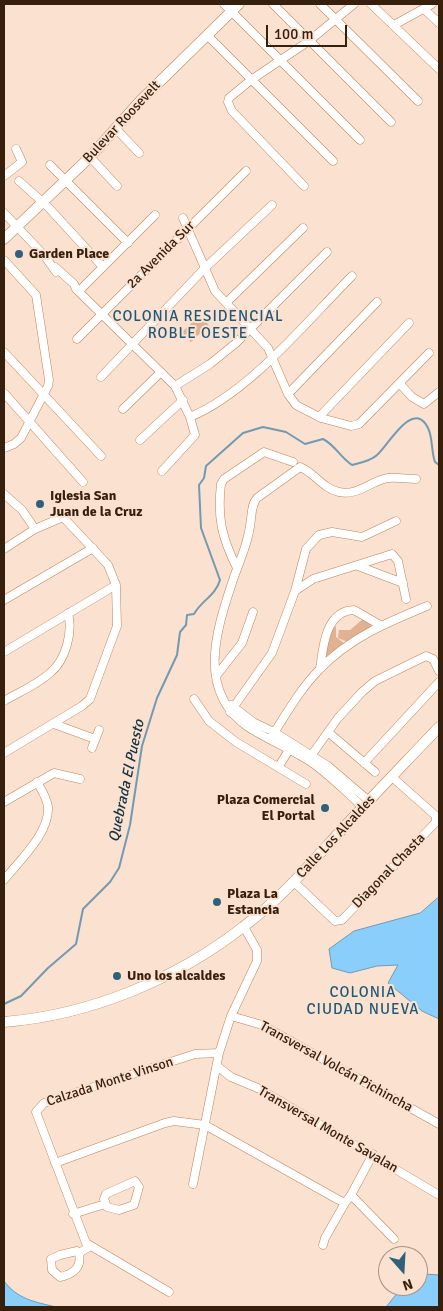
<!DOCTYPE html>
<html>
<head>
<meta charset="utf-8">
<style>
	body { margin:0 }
	#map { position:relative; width:443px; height:1311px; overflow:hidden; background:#fbe1cf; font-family:Signika,sans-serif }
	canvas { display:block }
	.frame { position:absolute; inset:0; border:5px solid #361f0c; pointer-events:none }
	.north { position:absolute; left:378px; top:1246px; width:50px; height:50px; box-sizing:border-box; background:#fbe1cf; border:1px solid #ac9381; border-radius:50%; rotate:161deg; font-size:14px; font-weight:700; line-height:20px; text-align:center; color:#361f0c }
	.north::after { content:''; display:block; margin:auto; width:18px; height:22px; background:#2f617e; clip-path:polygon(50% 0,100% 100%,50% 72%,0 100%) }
	.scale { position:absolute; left:266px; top:25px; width:81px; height:22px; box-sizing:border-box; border:2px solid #361f0c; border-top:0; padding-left:6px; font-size:15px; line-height:18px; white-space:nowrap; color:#361f0c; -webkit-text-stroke:4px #fbe1cf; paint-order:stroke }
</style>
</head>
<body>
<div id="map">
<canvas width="443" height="1311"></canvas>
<div class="frame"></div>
<div class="north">N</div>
<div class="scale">100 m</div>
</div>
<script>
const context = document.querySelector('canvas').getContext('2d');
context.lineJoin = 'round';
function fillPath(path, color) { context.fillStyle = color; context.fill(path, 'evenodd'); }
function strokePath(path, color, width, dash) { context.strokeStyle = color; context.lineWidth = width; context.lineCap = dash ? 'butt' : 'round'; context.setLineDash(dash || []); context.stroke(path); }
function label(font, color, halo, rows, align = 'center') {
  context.font = font + ' Signika,sans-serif'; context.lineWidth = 4; context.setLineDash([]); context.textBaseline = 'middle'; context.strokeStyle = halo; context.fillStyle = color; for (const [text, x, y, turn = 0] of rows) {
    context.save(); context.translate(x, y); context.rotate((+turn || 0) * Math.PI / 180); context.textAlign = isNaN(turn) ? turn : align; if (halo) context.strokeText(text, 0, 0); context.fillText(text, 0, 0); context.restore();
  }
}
fillPath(new Path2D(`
	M199 316 209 325 191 342 182 332Z
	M363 619 372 624 370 627 348 642 338 638 339 630H350Z
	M336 626V637L345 644 326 656C325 646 329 632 336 626Z`), '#e1b291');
const water = new Path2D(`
	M439 897V1019L422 1011 388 983 398 965 377 966 350 973 332 968 329 949 354 931 420 913Z
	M424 1274 439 1275V1307H386C398 1293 399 1286 418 1286V1278Z
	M4 1281C17 1299 35 1302 56 1307H4Z`);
fillPath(water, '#8acffb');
strokePath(water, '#719ab3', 1);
strokePath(new Path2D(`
	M4 1004 21 996 48 968 76 944 83 909 110 882 119 868 130 825 142 746 157 698 177 655 180 632 186 625 187 615 194 614C201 601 216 595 220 580L201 528 199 485 204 478 206 466 243 433 263 427 286 432 305 444 323 439C335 445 340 457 352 465 360 463 371 461 377 455 388 446 413 398 428 428 433 438 431 451 435 462L439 465`), '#719ab3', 2);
const minor = new Path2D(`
	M224 4 360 140
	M273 4 391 122
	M320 4 418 101
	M371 4 439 69
	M424 9 439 23
	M394 25 432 4
	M207 35 333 161
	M115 128 139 153
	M90 157 117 186
	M50 165 128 243
	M4 176 22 162 16 149
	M19 181 48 207 103 267
	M304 186 232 111 228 102 229 98 251 80 309 41 354 4
	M4 213 44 255 56 272
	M183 218 215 291 268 348 288 394 296 405 321 418 351 426 359 424 429 353
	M4 260 36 295 49 380 48 386 21 438 14 444 4 448
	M55 267 74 284 76 289 175 386 190 417 195 435 162 471
	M79 291 155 215
	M227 302 303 228
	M77 339 246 171
	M4 352 101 456
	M101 377 205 268 272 205
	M400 384 412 397 424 404 439 392
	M175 386 210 364 236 343 327 252
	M4 393 83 482
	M288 394 377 302
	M123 409 161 372
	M190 417C249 393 307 321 352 276
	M319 417 409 323
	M140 440 183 400
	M4 494 22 510 35 529
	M4 549 35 529 63 517 108 565 116 585 117 626 90 699 82 706 4 753
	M358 566 403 583
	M237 568C222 538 217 518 221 484L224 479 264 452 293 462
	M295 591 306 549 319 535 332 532 362 537 396 521
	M4 600 93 548
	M4 652 116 585
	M320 669C323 648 325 611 354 610L380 625
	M216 676 242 643 253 612
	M194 699 209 721 236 742 306 784
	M4 701C19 692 37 685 50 673 66 660 73 632 68 613
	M231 705 253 722 274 732 328 766 369 801
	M230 712 272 653 295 591 313 579 392 554 398 561 406 599
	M54 724 95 739
	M328 732 375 772
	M270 739C285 716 300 689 319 670 349 638 388 622 427 606
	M92 748 99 730
	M308 760 338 718 362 692 375 681 426 656 433 659 439 671
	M364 763 439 682
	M279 766 289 750
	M4 802 54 773 80 779
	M363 807C346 792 330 775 311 762 291 749 268 740 248 727 195 690 217 628 234 577 241 558 249 540 251 519 252 511 252 504 257 498L300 467C314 472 323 489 339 492 359 496 370 481 388 478 397 477 407 479 416 479
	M4 880C18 862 50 833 48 807 47 798 41 789 37 782
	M294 882 335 921 342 920 436 822V816L392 777
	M231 1016 262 1025 439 1124
	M217 1066 231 1077 260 1089 439 1195
	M55 1163 165 1123 174 1121 205 1125 337 1199 345 1203 351 1195 394 1239
	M135 1181 139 1187 134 1205 119 1210 107 1207 104 1199 106 1194Z
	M193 1184 219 1053 231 1016 257 961V950L244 927
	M351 1195 373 1154
	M73 1214 105 1204
	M323 1245 325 1238 345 1203
	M79 1253C82 1268 73 1274 60 1277L52 1270 51 1259 60 1255 77 1251 79 1253 89 1247
	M169 1292 86 1243 36 1112 44 1103 195 1054 219 1053`);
const major = new Path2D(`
	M4 239 90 157 141 100 239 4
	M4 1022C90 1015 175 980 243 927 278 901 306 869 335 837 369 800 404 764 439 727`);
strokePath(minor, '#bf8458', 9);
strokePath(major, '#bf8458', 11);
strokePath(minor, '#fff', 8);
strokePath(major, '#fff', 10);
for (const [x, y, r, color] of [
	[19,254,5,"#2f617e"],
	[40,504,5,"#2f617e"],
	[325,808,5,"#2f617e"],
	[217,902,5,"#2f617e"],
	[117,976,5,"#2f617e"]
]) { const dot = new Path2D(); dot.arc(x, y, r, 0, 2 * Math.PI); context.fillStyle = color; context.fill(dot); strokePath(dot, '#fbe1cf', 2); }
label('14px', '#361f0c', '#fbe1cf', [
	["Bulevar Roosevelt",122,122,-47],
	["2a Avenida Sur",161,255,-45],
	["Calle Los Alcaldes",336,837,-47],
	["Diagonal Chasta",389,871,-46],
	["Transversal Volcán Pichincha",336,1067,29],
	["Calzada Monte Vinson",110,1082,-18],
	["Transversal Monte Savalan",328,1130,30]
]);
label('bold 14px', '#361f0c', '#fbe1cf', [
	["Garden Place",29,254],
	["Iglesia San",50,496],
	["Juan de la Cruz",50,512],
	["Plaza Comercial",315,800,"right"],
	["El Portal",315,816,"right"],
	["Plaza La",227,894],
	["Estancia",227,910],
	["Uno los alcaldes",127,976]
], 'left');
context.letterSpacing = '1px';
label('15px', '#1d5878', '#fbe1cf', [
	["COLONIA RESIDENCIAL",198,317],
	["ROBLE OESTE",198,334],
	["COLONIA",363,993],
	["CIUDAD NUEVA",363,1010]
]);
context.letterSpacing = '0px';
label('italic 15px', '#143345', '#fbe1cf', [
	["Quebrada El Puesto",127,781,-78]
]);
</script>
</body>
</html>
